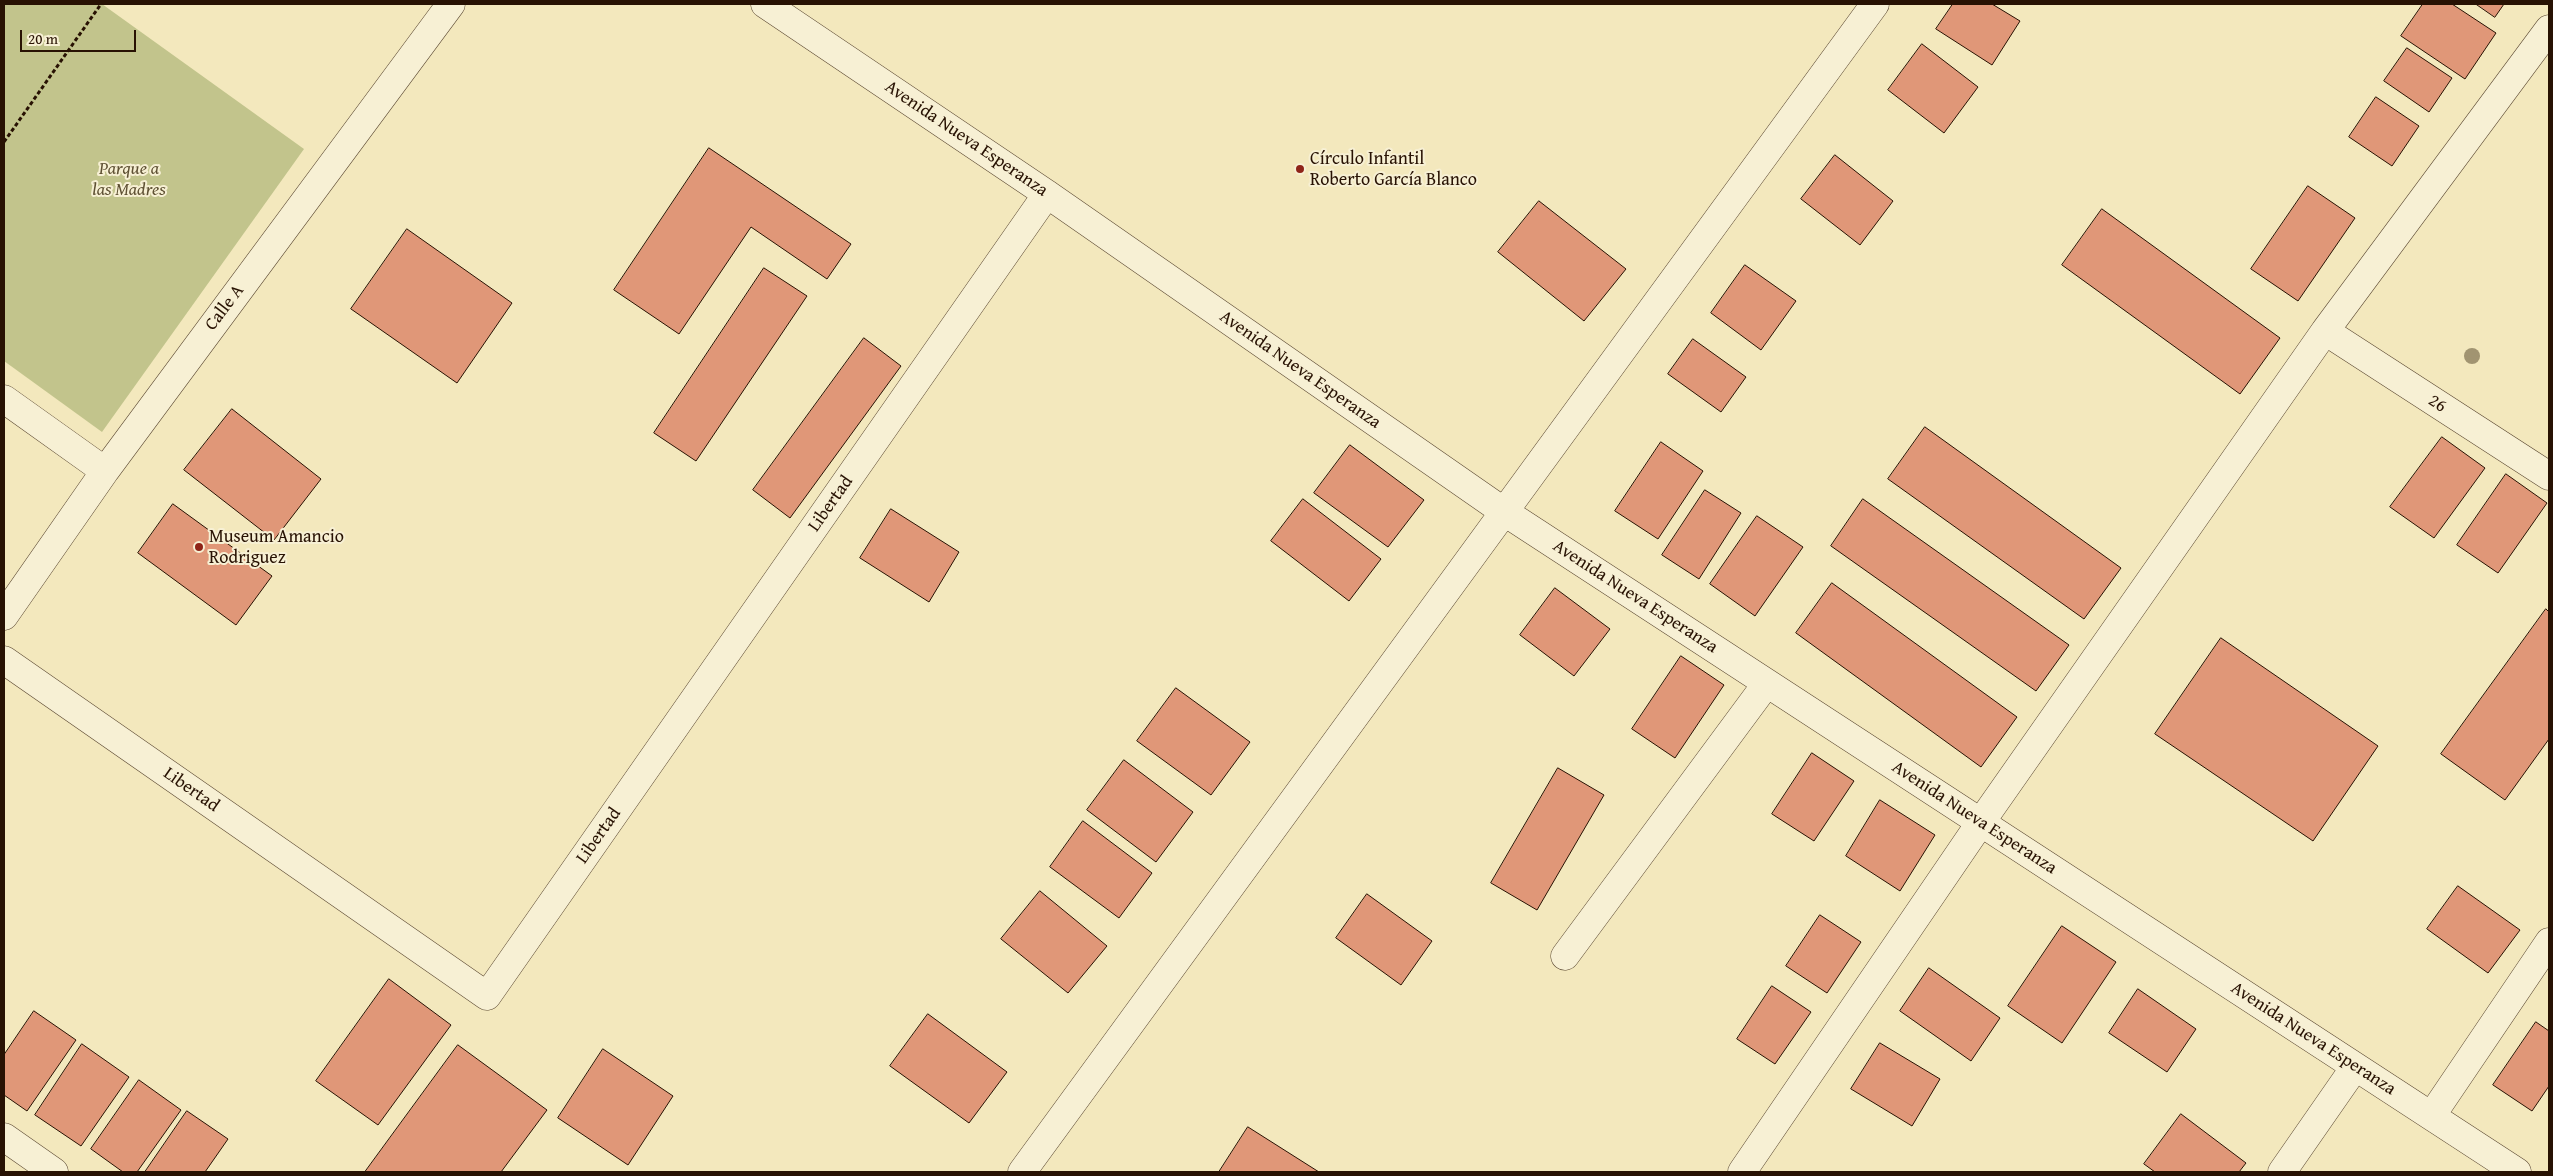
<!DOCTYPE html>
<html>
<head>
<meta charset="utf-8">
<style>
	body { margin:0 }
	#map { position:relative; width:2553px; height:1176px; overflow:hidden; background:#f3e8bd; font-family:"Gentium Book Plus",serif }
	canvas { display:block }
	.frame { position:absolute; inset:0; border:5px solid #281203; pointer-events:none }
	.scale { position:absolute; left:20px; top:30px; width:116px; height:22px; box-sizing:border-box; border:2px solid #281203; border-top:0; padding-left:6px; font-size:15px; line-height:18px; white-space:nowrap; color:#281203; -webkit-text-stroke:4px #f7f0d4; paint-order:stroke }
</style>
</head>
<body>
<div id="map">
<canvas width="2553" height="1176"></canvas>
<div class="frame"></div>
<div class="scale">20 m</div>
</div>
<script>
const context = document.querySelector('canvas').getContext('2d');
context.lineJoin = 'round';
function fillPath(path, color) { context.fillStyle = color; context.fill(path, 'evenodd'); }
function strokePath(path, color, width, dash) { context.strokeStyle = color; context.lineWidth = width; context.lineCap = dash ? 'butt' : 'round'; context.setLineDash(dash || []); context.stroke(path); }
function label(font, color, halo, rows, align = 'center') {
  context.font = font + ' "Gentium Book Plus",serif'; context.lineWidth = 4; context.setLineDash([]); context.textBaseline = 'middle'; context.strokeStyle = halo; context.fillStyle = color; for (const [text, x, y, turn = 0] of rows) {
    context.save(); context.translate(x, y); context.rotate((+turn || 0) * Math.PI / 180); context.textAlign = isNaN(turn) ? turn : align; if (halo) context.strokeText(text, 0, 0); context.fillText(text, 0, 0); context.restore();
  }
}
fillPath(new Path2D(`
	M4 4H102L304 149 102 432 4 361Z`), '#c2c48c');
const building = new Path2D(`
	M1953 4H1992L2020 21 1992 65 1936 29Z
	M2423 4H2452L2496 33 2465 79 2401 36Z
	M2476 4H2504L2495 17Z
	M1922 44 1978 87 1944 133 1888 90Z
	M2407 48 2452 78 2429 112 2384 81Z
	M2376 97 2419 126 2392 166 2349 137Z
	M709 148 851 244 827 279 751 227 679 334 614 290Z
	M1835 155 1893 201 1860 245 1801 199Z
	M2308 186 2355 218 2298 301 2251 269Z
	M1539 201 1626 269 1584 321 1498 252Z
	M2102 209 2280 338 2240 394 2062 265Z
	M407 229 512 303 457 383 351 309Z
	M1745 265 1796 301 1761 350 1711 313Z
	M764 268 807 296 696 461 654 433Z
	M864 338 901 366 790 518 753 490Z
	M1693 339 1746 377 1721 412 1668 374Z
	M232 409 321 479 274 540 184 470Z
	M1925 427 2121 568 2084 619 1888 479Z
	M2442 437 2485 468 2434 538 2390 507Z
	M1661 442 1703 471 1658 539 1615 511Z
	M1350 445 1424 500 1388 547 1314 493Z
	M2506 474 2547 503 2498 573 2457 545Z
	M1705 490 1741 513 1699 579 1662 555Z
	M1303 499 1381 559 1349 601 1271 541Z
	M1863 499 2069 645 2036 691 1831 546Z
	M173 504 272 576 236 625 138 553Z
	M891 509 959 552 929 602 860 558Z
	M1757 516 1803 547 1755 616 1710 584Z
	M1832 583 2017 717 1981 767 1796 633Z
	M1555 588 1610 629 1574 676 1520 635Z
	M2546 609 2549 612V739L2505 800 2441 754Z
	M2221 638 2378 746 2313 841 2155 734Z
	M1681 656 1724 685 1675 758 1632 729Z
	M1176 688 1250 742 1211 795 1137 741Z
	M1812 753 1854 781 1814 841 1772 814Z
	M1124 760 1193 812 1156 862 1087 810Z
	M1558 768 1604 795 1537 910 1491 883Z
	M1880 800 1935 835 1900 891 1846 856Z
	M1083 821 1152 873 1119 918 1050 867Z
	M2458 886 2520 930 2488 973 2427 929Z
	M1040 891 1107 946 1068 993 1001 939Z
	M1367 894 1432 941 1401 985 1336 938Z
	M1820 915 1861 942 1827 993 1786 966Z
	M2062 926 2116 962 2062 1043 2008 1006Z
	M1929 968 2000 1018 1971 1061 1900 1011Z
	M389 979 451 1025 378 1125 316 1081Z
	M1772 986 1811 1012 1775 1064 1737 1039Z
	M2138 989 2196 1029 2167 1072 2109 1033Z
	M34 1011 76 1040 27 1111 4 1095V1055Z
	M928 1014 1007 1072 969 1123 890 1066Z
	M2536 1022 2549 1031V1086L2532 1111 2493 1085Z
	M1880 1043 1940 1079 1912 1126 1851 1089Z
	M82 1044 129 1077 81 1146 35 1115Z
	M458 1045 547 1110 501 1172H365Z
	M603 1049 673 1096 628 1165 558 1118Z
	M139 1080 181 1110 137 1172H123L91 1149Z
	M187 1111 228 1139 205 1172H145Z
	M2181 1114 2246 1163 2239 1172H2155L2144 1164Z
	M1248 1127 1319 1172H1219Z`);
fillPath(building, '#e09778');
strokePath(building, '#281203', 1);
const minor = new Path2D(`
	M765 4 1047 194 1503 511 2517 1172
	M2325 331 2549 476
	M4 399 105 471
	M4 616 105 471 451 4
	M4 660 487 996 1047 194
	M1565 956 1767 683
	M2432 1115 2549 942
	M4 1137 54 1172
	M1022 1172 1875 4
	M1742 1172 1981 822 2325 331 2549 29
	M2282 1172 2355 1067`);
strokePath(minor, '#5b4832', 29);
strokePath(new Path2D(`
	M4 142 101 4`), '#281203', 3, [4, 2.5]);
strokePath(minor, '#f7f0d4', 28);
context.fillStyle = '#a19471';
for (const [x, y] of [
	[2472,356]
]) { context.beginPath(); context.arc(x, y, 8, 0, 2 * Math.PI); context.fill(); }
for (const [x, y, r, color] of [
	[1300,169,5,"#8f2418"],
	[199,547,5,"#8f2418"]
]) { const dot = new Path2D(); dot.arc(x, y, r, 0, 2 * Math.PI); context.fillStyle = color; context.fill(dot); strokePath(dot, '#f7f0d4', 2); }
label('18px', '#281203', '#f7f0d4', [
	["Avenida Nueva Esperanza",966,139,34],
	["Calle A",225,308,-53],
	["Avenida Nueva Esperanza",1300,370,35],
	["26",2437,404,33],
	["Libertad",831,504,-55],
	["Avenida Nueva Esperanza",1635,597,33],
	["Libertad",191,790,35],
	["Avenida Nueva Esperanza",1974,818,33],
	["Libertad",599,836,-55],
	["Avenida Nueva Esperanza",2313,1039,33]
]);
label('18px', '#281203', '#f7f0d4', [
	["Círculo Infantil",1310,159],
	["Roberto García Blanco",1310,180],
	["Museum Amancio",209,537],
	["Rodriguez",209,558]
], 'left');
label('italic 18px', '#5e5033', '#f7f0d4', [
	["Parque a",129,169],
	["las Madres",129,190]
]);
</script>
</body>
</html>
